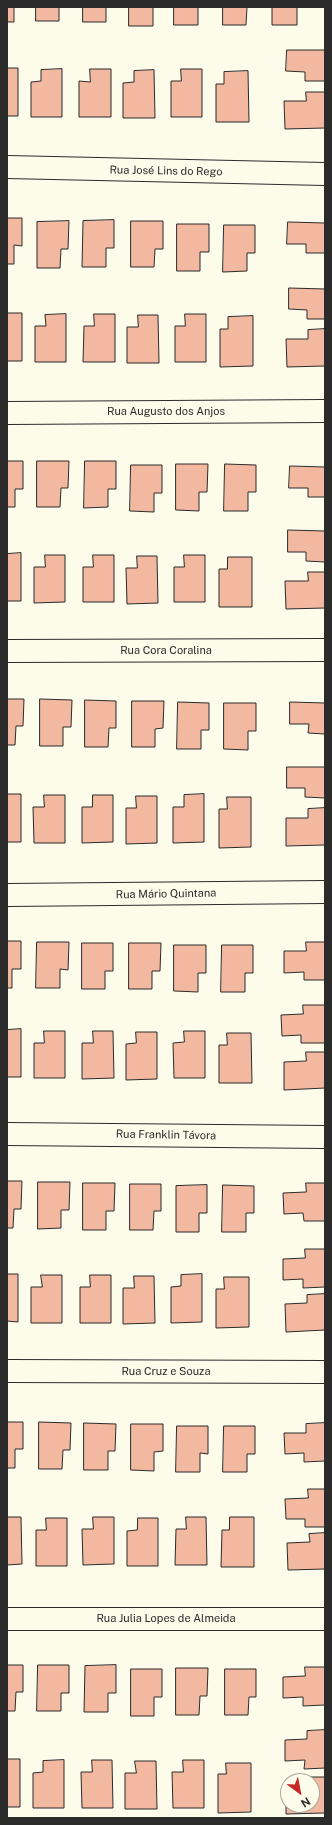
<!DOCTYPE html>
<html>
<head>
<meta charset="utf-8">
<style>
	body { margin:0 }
	#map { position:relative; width:332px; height:1825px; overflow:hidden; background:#fdfbea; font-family:"Public Sans",sans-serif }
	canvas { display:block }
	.frame { position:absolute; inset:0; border:8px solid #2b2b2b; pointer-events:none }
	.north { position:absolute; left:280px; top:1773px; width:40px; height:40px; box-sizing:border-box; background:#fdfbea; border:1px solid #a9a89e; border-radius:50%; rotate:148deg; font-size:11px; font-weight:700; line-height:16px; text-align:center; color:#2b2b2b }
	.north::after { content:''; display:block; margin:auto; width:14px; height:18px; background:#c62828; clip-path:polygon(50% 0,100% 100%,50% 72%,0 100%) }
</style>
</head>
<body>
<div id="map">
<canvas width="332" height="1825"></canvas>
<div class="frame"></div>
<div class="north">N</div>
</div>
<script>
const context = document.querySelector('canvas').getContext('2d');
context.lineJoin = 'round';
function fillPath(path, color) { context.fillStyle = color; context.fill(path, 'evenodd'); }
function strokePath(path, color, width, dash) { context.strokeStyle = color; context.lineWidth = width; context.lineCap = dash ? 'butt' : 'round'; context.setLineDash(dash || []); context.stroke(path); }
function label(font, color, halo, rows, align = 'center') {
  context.font = font + ' "Public Sans",sans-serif'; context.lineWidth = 3; context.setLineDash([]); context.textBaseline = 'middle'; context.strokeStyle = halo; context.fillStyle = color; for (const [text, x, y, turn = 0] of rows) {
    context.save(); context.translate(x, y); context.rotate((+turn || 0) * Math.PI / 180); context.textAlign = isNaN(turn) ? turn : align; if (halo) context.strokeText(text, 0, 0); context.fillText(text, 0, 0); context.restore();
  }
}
const building = new Path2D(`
	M7 7H14V22H7Z
	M36 7H59V21H36Z
	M83 7H106V22H83Z
	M129 7H161H153V26H129Z
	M174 7H198V25H174Z
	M223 7H255H247L246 25H223Z
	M270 7H297V25H272V7Z
	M287 50H325V81H305V72L286 71Z
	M7 68H18V116H7Z
	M62 69V117H31V82L41 81V70Z
	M90 69H111V117H79V81L90 82Z
	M181 69H202V117H171V81H181Z
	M154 70 155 118H123V83L134 82V71Z
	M248 71 249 122H216V84H224V72Z
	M306 92H325V128L285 129 284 101H306Z
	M7 218H22V246L14 245V264H7Z
	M114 220V248H106V267H82L83 221Z
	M69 221 68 249H61L60 268H37V222Z
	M131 221H163V249H155L154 267H131Z
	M288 222 325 223V253H306V244H287Z
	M177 224H209V252H200V271H177Z
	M224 225H255V253H247V271L223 272Z
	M289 288 325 289V319H307V310L289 309Z
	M7 313H22V361H7Z
	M66 314V362H35V326H46L45 315Z
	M94 314H115V362H83L84 326H94Z
	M185 314H206V362H175V326H185Z
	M138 315H158L159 363H127V327H138Z
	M253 316V366L220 367V329H228V317Z
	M325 329V366L287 367 286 339H308V330Z
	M7 461H23V489H15V507H7Z
	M37 461H69L68 488H61L60 507H37Z
	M85 461H116V489H108V507L84 508Z
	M176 464H208L207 492H199V511L176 510Z
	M225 464 256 465V492H248V511H224Z
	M131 465H162V493H154V512L130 511Z
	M290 466 325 467V497H308V488H289Z
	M288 530 325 531V562L306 561V552H288Z
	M21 553V601H7V554Z
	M45 555H65V602L34 603V567H45Z
	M93 555H114V602H83V567H93Z
	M184 555H205V602H174V567H184Z
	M137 556H157L158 603 127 604 126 568H137Z
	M228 557H252V607H219V569H227Z
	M308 572H325V608L286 609 285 581H308Z
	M7 699H24L23 726H16L15 745H7Z
	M40 699 72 700 71 727H63V746H40Z
	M85 700 116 701V728H109L108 747H85Z
	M132 701H164L163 728 155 729V747H132Z
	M178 702 209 703V730H201V749H177Z
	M290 702 325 703V734L308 733 309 724H290Z
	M224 703H256V731H248V750L224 749Z
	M287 767H325V798L305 797V788H287Z
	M7 794H21V842H7Z
	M204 794V842L173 843V807H184V795Z
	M44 795H65V843H34L33 807H44Z
	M93 795H113V842L82 843V807H92Z
	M136 796H157V843L126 844V808H136Z
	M227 797H251V847L219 848V809H227Z
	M325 808V845L286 846V818H308V809Z
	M7 941H21V969H12V988H7Z
	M37 942H69L68 970 60 969V988H36Z
	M306 942H325V980H304V972L284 973V951H306Z
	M82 943H113V971H105V989H82Z
	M129 943H161L160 971H152V989H129Z
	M174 945H206V973H198V992L174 991Z
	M222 945H253V973H245V992H221Z
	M303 1005H325V1043H301V1035L282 1036 281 1015 303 1014Z
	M21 1029V1077H7V1030Z
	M44 1031H65V1078H34V1043H44Z
	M93 1031H113L114 1078 82 1079V1043H93Z
	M184 1031H205V1078H174L173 1043 184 1042Z
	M136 1032H157V1079L126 1080V1044L136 1043Z
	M227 1033H251L252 1083H219V1045H227Z
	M306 1052H325V1088L284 1090V1062L306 1061Z
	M7 1181H22L21 1209H14L13 1228H7Z
	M38 1182H70L69 1210H61V1228L38 1229Z
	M83 1183H115L114 1211H106V1230H83Z
	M306 1183H325V1221H304L303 1213 284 1214 283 1193 306 1192Z
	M130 1184H161V1211H154L153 1230H130Z
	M207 1185V1213H199V1232H176V1186Z
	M223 1185 254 1186V1213H246V1232H222Z
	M305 1249H325V1287L303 1288V1279L283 1280V1259L305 1258Z
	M7 1274H18V1322L7 1321Z
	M202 1274V1322L171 1323V1287L181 1286V1275Z
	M41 1275H62V1323H31V1287H42Z
	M90 1275H111V1323H80V1287H90Z
	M134 1276H154L155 1323 123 1324V1288H134Z
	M224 1277H249V1327L216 1328V1289H224Z
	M325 1294V1330L286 1332 285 1304 307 1303V1295Z
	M7 1422H23V1449H15V1468H7Z
	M39 1422 71 1423 70 1450H63L62 1469H39Z
	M84 1423 116 1424 115 1451H108V1470H84Z
	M325 1423V1461L304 1462V1453L285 1454 284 1433H306V1424Z
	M131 1424H163V1451L154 1452V1471L131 1470Z
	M177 1426H208V1454L200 1453V1472H176Z
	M224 1426H255V1454H247V1472H223Z
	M308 1489H325V1527H305V1519H286L285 1499 308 1498Z
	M7 1517H21L22 1564 7 1565Z
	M93 1517H114V1564L83 1565 82 1529H93Z
	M186 1517H206L207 1565H175L176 1529H186Z
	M230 1517H254V1567H221L222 1530H229Z
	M46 1518H67V1566H36V1530H46Z
	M138 1518H158V1566H127V1531L137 1530Z
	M325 1533V1569L288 1570 287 1543 310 1542 309 1534Z
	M7 1665H23V1692H16L15 1711H7Z
	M38 1665H69V1693H61V1711H37Z
	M116 1665V1693H108V1712H84L85 1666Z
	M305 1667H325V1705L303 1706V1697L283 1698V1677L305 1676Z
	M176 1668H208L207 1696H200L199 1715H176Z
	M131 1669H162V1697H154V1716H131Z
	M225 1669H256V1697H249L248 1715H225Z
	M325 1730V1768L304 1769 305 1760 285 1761V1740L307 1739V1731Z
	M7 1759H20V1807H7Z
	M64 1760V1808H33V1773L43 1772V1761Z
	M92 1760H112L113 1808H82L81 1772H92Z
	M183 1760H204V1808H173L172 1772H183Z
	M135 1761H156L157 1809H125V1773H136Z
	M226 1763H251V1812L218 1813V1774H226Z
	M308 1777H325V1813L286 1814V1786H288V1805H312V1781H308Z`);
fillPath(building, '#f2b8a0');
strokePath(building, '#2b2b2b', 1);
const street = new Path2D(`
	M7 167 325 174
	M7 413 325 411
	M7 651 325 650
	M7 895 325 892
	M7 1134 325 1137
	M7 1371 325 1372
	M7 1619H325`);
strokePath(street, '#2b2b2b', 24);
strokePath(street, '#fdfbea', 22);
label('11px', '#2b2b2b', '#fdfbea', [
	["Rua José Lins do Rego",166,171,1],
	["Rua Augusto dos Anjos",166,412],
	["Rua Cora Coralina",166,651],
	["Rua Mário Quintana",166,894,-1],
	["Rua Franklin Távora",166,1135,1],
	["Rua Cruz e Souza",166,1372],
	["Rua Julia Lopes de Almeida",166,1619]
]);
</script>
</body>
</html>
